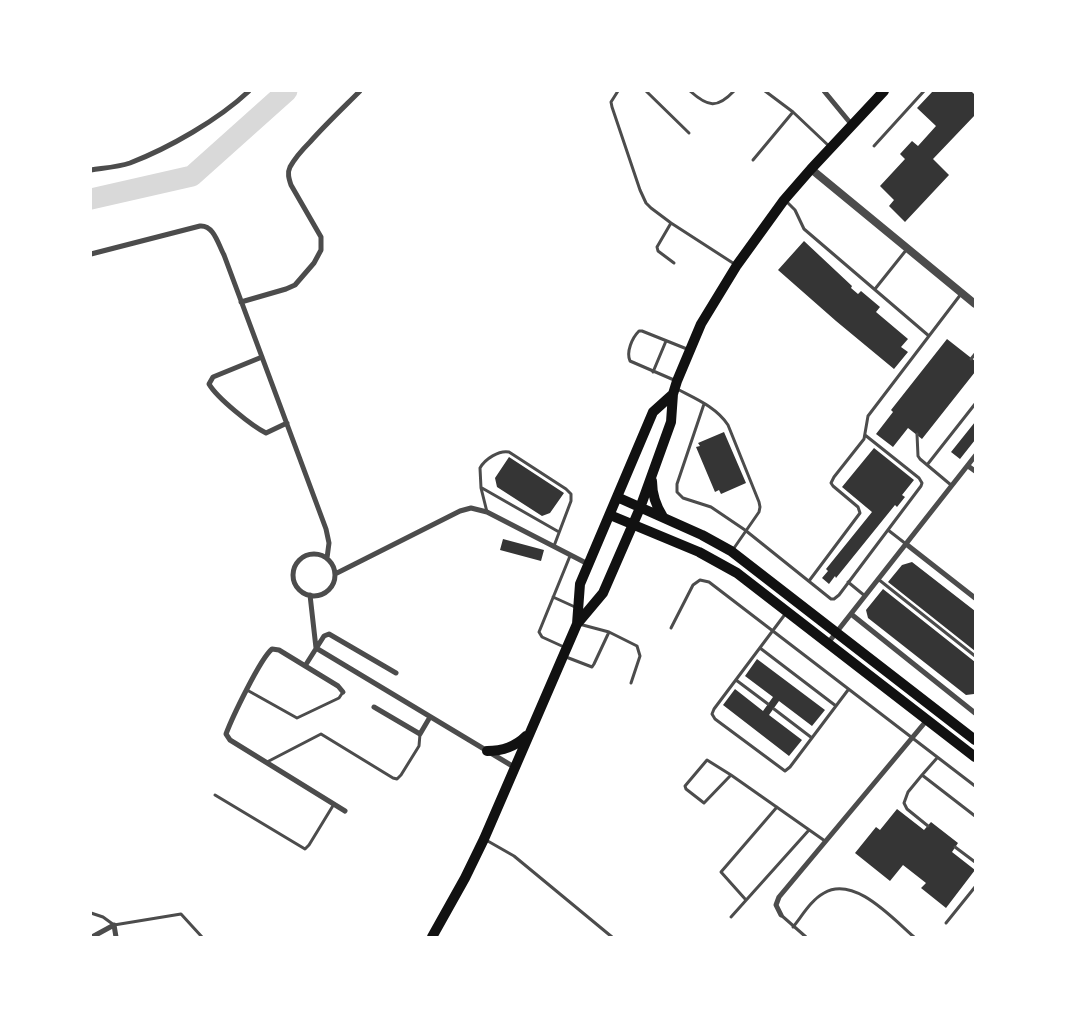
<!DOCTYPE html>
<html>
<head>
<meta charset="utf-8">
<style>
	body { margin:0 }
	#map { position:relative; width:1066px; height:1028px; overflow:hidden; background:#fff; font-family:Overpass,sans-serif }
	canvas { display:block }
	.frame { position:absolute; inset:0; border:92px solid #fff; pointer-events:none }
</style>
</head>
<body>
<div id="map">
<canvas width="1066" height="1028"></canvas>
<div class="frame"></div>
</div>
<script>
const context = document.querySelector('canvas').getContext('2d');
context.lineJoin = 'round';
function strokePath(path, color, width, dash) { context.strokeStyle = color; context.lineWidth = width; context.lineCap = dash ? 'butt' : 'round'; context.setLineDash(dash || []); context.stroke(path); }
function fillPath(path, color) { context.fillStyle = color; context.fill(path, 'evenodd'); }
strokePath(new Path2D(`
	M91 199 192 176 287 91`), '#d9d9d9', 21);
fillPath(new Path2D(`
	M933 91H971L975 95V115L933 159 949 175 905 222 889 206 894 200 880 186 905 159 900 154 912 141 918 146 936 126 917 108Z
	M804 241 852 286 851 288 858 294 861 291 880 307 876 312 908 339 901 347 908 352 894 369 836 321 778 270Z
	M947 339 975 361V372L922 439 908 428 893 447 876 434 893 412 891 410Z
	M975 422V440L960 459 951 452Z
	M724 432 746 483 721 494 719 490 715 492 696 447 700 446 698 443Z
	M874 448 914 480 902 495 905 497 897 507 895 505 836 578 835 576 829 584 822 578 828 571 826 569 872 512 842 487Z
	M509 457 564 493 550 513 542 516 497 487 495 478Z
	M503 539 544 550 541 561 500 550Z
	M912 562 975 611V651L888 582 902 565Z
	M883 589 975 662 974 694 966 695 868 618 866 610Z
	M757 659 825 710 812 726 779 701 769 715 802 740 789 756 723 705 735 689 763 711 773 697 745 676Z
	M897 809 924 830 931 822 958 843 952 852 975 870 946 908 921 888 926 883 903 865 890 881 855 853 876 827 880 830Z`), '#353535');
strokePath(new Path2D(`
	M618 91 611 102 612 107 640 190 646 203 651 208 671 223 736 265
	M646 91 689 133
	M690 91C708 107 717 109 734 91
	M765 91 793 112
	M874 146 924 91
	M753 160 793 112 830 147
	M785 200 795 210 804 229 929 336
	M671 223 657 247 658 251 674 263
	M875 289 907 249
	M971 359 975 354
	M653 372 666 341
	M674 380 630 361C626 352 632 338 639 331H642L687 349
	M677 389C696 399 716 407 728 425L759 502 760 507 759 512 732 551
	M704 404 677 484V492L683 498 711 507 745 530 831 599H834L839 595 921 486 922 483 919 478 865 435
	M917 434 918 456 920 459 951 485
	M927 465 975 404
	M482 488 559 532
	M487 512 481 488 480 468C485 459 499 450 509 452L566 489 571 494V501L554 546
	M888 530 906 544
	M878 579 975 656
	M809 581 860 513 858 507 833 486 831 483 834 477 864 439 868 416 961 294
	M848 582 865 596
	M553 597 575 607
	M786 613 714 709 712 714 715 719 785 771 790 767 848 690
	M579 624 609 632 637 646 640 656 631 683
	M671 628 693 585 700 580 709 582 975 786
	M564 647 542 637 539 632 570 556
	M760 648 836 706
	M566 657 592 667 594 664 609 632
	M736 680 768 704
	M247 690 297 718 339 698 343 692
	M774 709 812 738
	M707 760 731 775 704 803 686 789 685 786Z
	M267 762 321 734 393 778 397 779 401 775 419 746 420 734
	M731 775 825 841
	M922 775 937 758
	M215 795 305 849 309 845 334 804
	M928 826 907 809 904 803 908 792 922 775 975 816
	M486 840 514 856 612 937
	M955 847 975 862
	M746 900 721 872 777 807
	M91 913 103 917 114 925 181 914 202 937
	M781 915 806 937
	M731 917 809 830
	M946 923 975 887
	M793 927C802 916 811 900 824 893 854 875 892 918 914 937`), '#4c4c4c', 3);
strokePath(new Path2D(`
	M824 91 852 125
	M91 170C104 168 118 167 130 163 169 148 218 120 249 91
	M91 254 200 226C214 225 218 244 224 255L326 529 329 543 327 558
	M241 302 286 289 295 285 314 263 321 250V237L291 185C289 179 287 173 290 167 295 158 303 149 310 142 326 124 343 108 360 91
	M262 357 213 377 209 384C217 398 252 426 266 433L287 423
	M968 466 975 471
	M906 544 975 598
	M293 575a21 21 0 1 1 42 0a21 21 0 1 1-42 0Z
	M335 574 460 511 471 508 487 512 588 564
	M310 595 316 648 514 767
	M851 614 975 713
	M828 643 975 456
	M305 666 324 636 329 634 396 673
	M343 692 338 686 279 650 272 649C260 659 232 718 226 734L230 740 345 811
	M374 707 420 734 430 717
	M781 915 776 905 779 897 927 720
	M92 937 114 925 116 937`), '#4c4c4c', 5);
strokePath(new Path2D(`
	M811 169 975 304`), '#4c4c4c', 8);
strokePath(new Path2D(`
	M652 481C652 495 656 506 663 517
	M617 497 702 535 731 551 975 740
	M610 515 699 552 737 573 975 757
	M577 624 580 584 653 412 673 394
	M487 751C503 751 515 747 526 736
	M432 937 465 878 484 839 577 624 603 593 640 508 671 422 673 394 677 381 701 324 737 265 784 200 811 169 884 91`), '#111', 10);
</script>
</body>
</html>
